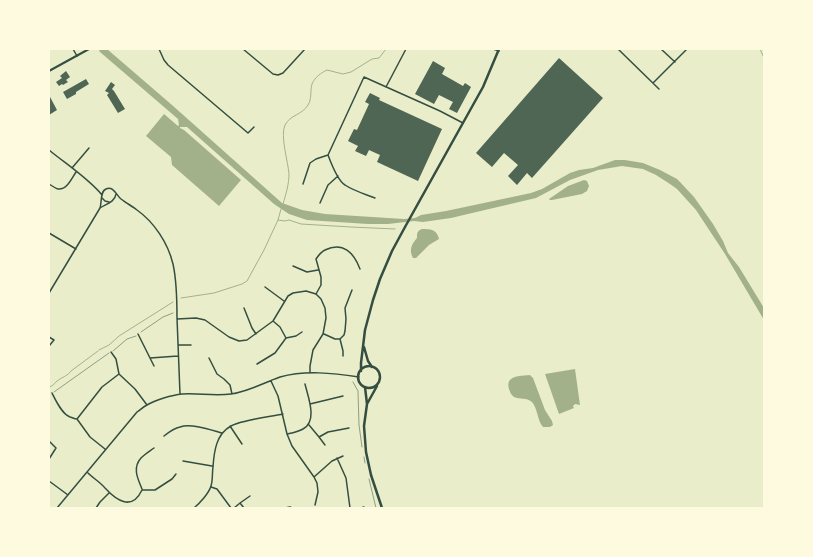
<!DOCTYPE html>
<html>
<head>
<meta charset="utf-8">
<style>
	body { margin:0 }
	#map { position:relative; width:813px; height:557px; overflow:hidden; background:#e9edc9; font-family:"Titillium Web",sans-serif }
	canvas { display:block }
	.frame { position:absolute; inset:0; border:50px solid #fefae0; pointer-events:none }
</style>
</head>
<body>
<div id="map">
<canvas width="813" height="557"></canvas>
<div class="frame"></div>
</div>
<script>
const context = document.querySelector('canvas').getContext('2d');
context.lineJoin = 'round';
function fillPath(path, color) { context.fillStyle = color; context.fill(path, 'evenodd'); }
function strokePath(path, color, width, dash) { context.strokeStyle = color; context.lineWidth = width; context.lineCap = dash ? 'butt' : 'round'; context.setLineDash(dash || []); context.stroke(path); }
fillPath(new Path2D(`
	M100 49H107L172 105 282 203 302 210 325 214 404 219 415 218 421 215 446 211 531 193 542 189 570 173 579 170 593 168 615 160H625L643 163 660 170 677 179 680 182 694 197 713 224 723 241 728 253 739 267 764 308V320L725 254 696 210 677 189 670 184 656 175 643 169 622 166 598 170 570 180 536 198 451 218 423 222 414 221 388 224H368L307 220 289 214 274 204 187 127H180V128L184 130 241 180 219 206 172 165 171 157 146 136 164 114 178 126 179 125 178 119 100 52 99 50Z
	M584 180 587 181 589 186 587 191 582 194 552 200H550L549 199 568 186Z
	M422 229C430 229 437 229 439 239L429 245 416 258H413C409 250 411 245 417 238 417 233 417 231 422 229Z
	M575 369 580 405 575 404 573 406 574 408 559 414 545 374Z
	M530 375 533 378 545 410 552 421 553 425 550 427H543C537 420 538 409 532 402 526 397 520 400 514 397 511 395 510 392 509 389 505 375 521 376 530 375Z`), '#a3b18a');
strokePath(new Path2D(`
	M760 49 764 58
	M283 204C286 194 289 184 289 174 288 161 280 136 285 125 290 115 302 115 308 105 312 99 310 91 312 84 315 77 321 73 327 70L343 74 351 72 372 59 379 58 386 49
	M278 220 285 221 289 220 301 224 351 227 395 229
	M181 298 214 293 242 284 247 281 264 250 278 220 281 209
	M99 350 109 345 119 336 173 302
	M49 387C53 386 54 384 57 381 62 377 68 376 71 371L98 351`), '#a3b18a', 1);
fillPath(new Path2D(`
	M559 58 603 98 532 178 527 173 517 185 508 176 518 165 504 153 492 167 476 153Z
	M433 61 445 68 442 74 463 86 465 83 471 87 457 113 449 109 453 102 439 95 434 104 415 94Z
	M66 71 70 77 66 80 68 82 63 85 62 84 59 86 56 82 62 78 60 76Z
	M86 79 89 84 76 92V94L67 99 63 92Z
	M111 82 115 85 112 89 114 91 125 109 118 113 107 95 109 93 105 91Z
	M370 93 380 98 379 100 442 129 418 181 377 162 380 155 369 150 366 156 355 151 358 146 348 141 354 129 357 130 369 104 365 102Z
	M49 95 57 110 49 115Z`), '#4f6655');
strokePath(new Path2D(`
	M141 332 163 317 173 313
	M113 351 127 339 136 336
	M353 382 358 391 359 425 362 447
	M54 392 109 353
	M364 457 365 463
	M369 479 376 508`), '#344e41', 0.5);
strokePath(new Path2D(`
	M73 49 77 56
	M159 49 164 60 168 65 248 133 254 127
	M243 49 273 74 278 75 283 73 305 49
	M493 49 499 51
	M618 49 659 89
	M661 49 675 62
	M653 83 687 49
	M386 87 406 49
	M49 150C66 164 88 178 102 195
	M72 168 89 148
	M49 184C52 186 55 188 58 189 67 190 72 178 76 172
	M303 184 310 163 316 159 328 155
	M102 198 105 201 109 202
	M375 198C365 194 354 191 345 185 338 181 331 163 328 155L364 77 440 111 463 123
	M320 203 328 185 338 176
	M100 208C106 204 115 202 116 194
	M49 233 76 249
	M293 266 307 272 318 270
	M265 287 284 301
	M49 293 100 208C102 202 100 191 106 189 113 185 117 196 121 199 126 203 132 206 137 210 154 222 168 243 173 264 177 282 177 300 177 318 178 344 179 369 180 394
	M316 294 321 285V277L316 259C318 256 321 252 325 250 343 241 354 253 360 269
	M244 308 252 328 256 334
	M177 319 196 318 205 320 229 337 239 341 247 340 273 321 288 296 293 293 306 291 316 294 321 299 325 308 326 318 323 334 313 350 310 366V373
	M138 334 150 358 178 356
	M324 334 335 339H340L344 335 345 331 346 319 345 308 352 290
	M49 337 54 340 49 346
	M286 338 296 336 302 332
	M340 339 343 351V356
	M179 345H191
	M111 352 116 359 119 374 135 389 147 405
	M150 358 154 366
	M209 358 217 374 224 379 230 385 232 394
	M257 364 275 353 286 338 280 327 273 321
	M271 381 278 396 287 434 292 446 314 477 317 483 318 492 315 505
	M52 393C56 401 62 414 70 417 73 418 75 419 77 419
	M310 404 343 396
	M309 425 319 437 328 432 349 428
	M230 426 242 444
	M287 434C292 433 298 432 303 429 318 421 308 397 305 384
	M164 436C169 432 174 428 180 427 191 423 211 430 222 433
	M319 437 325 445
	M49 441 56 448 49 459
	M105 449 90 437 77 419 102 387 119 374
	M337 458 346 478 350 508
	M183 461 212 466
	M88 473C93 478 100 482 105 488 117 501 132 511 142 490H155L172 479 176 474
	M314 477 332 461 343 456
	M49 481 68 495
	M211 487 217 489 231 508
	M142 489C138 479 132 468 141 458 145 454 150 451 154 448
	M240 503 250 496
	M57 508 137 412C140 410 143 407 147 405 155 400 172 395 182 394 198 393 214 396 231 394 248 392 263 383 280 377 305 370 333 373 359 377
	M96 508 100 502 109 493
	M194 508C200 503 209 493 211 486 213 480 212 473 213 467 214 452 216 434 231 426 242 420 269 417 283 414
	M234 508 240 503 244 508
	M285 508 290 507 292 508
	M361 508 364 507`), '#344e41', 1.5);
strokePath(new Path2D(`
	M49 71 89 49`), '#344e41', 2);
strokePath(new Path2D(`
	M364 347 368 361 372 367
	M358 377a11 11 0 1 1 22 0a11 11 0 1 1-22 0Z
	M361 371V363L365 330 373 300 380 279 392 251 405 227 483 87 499 49
	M365 387 367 404 364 426 366 452 371 475 382 508
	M367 404 377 386`), '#344e41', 2.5);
</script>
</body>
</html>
